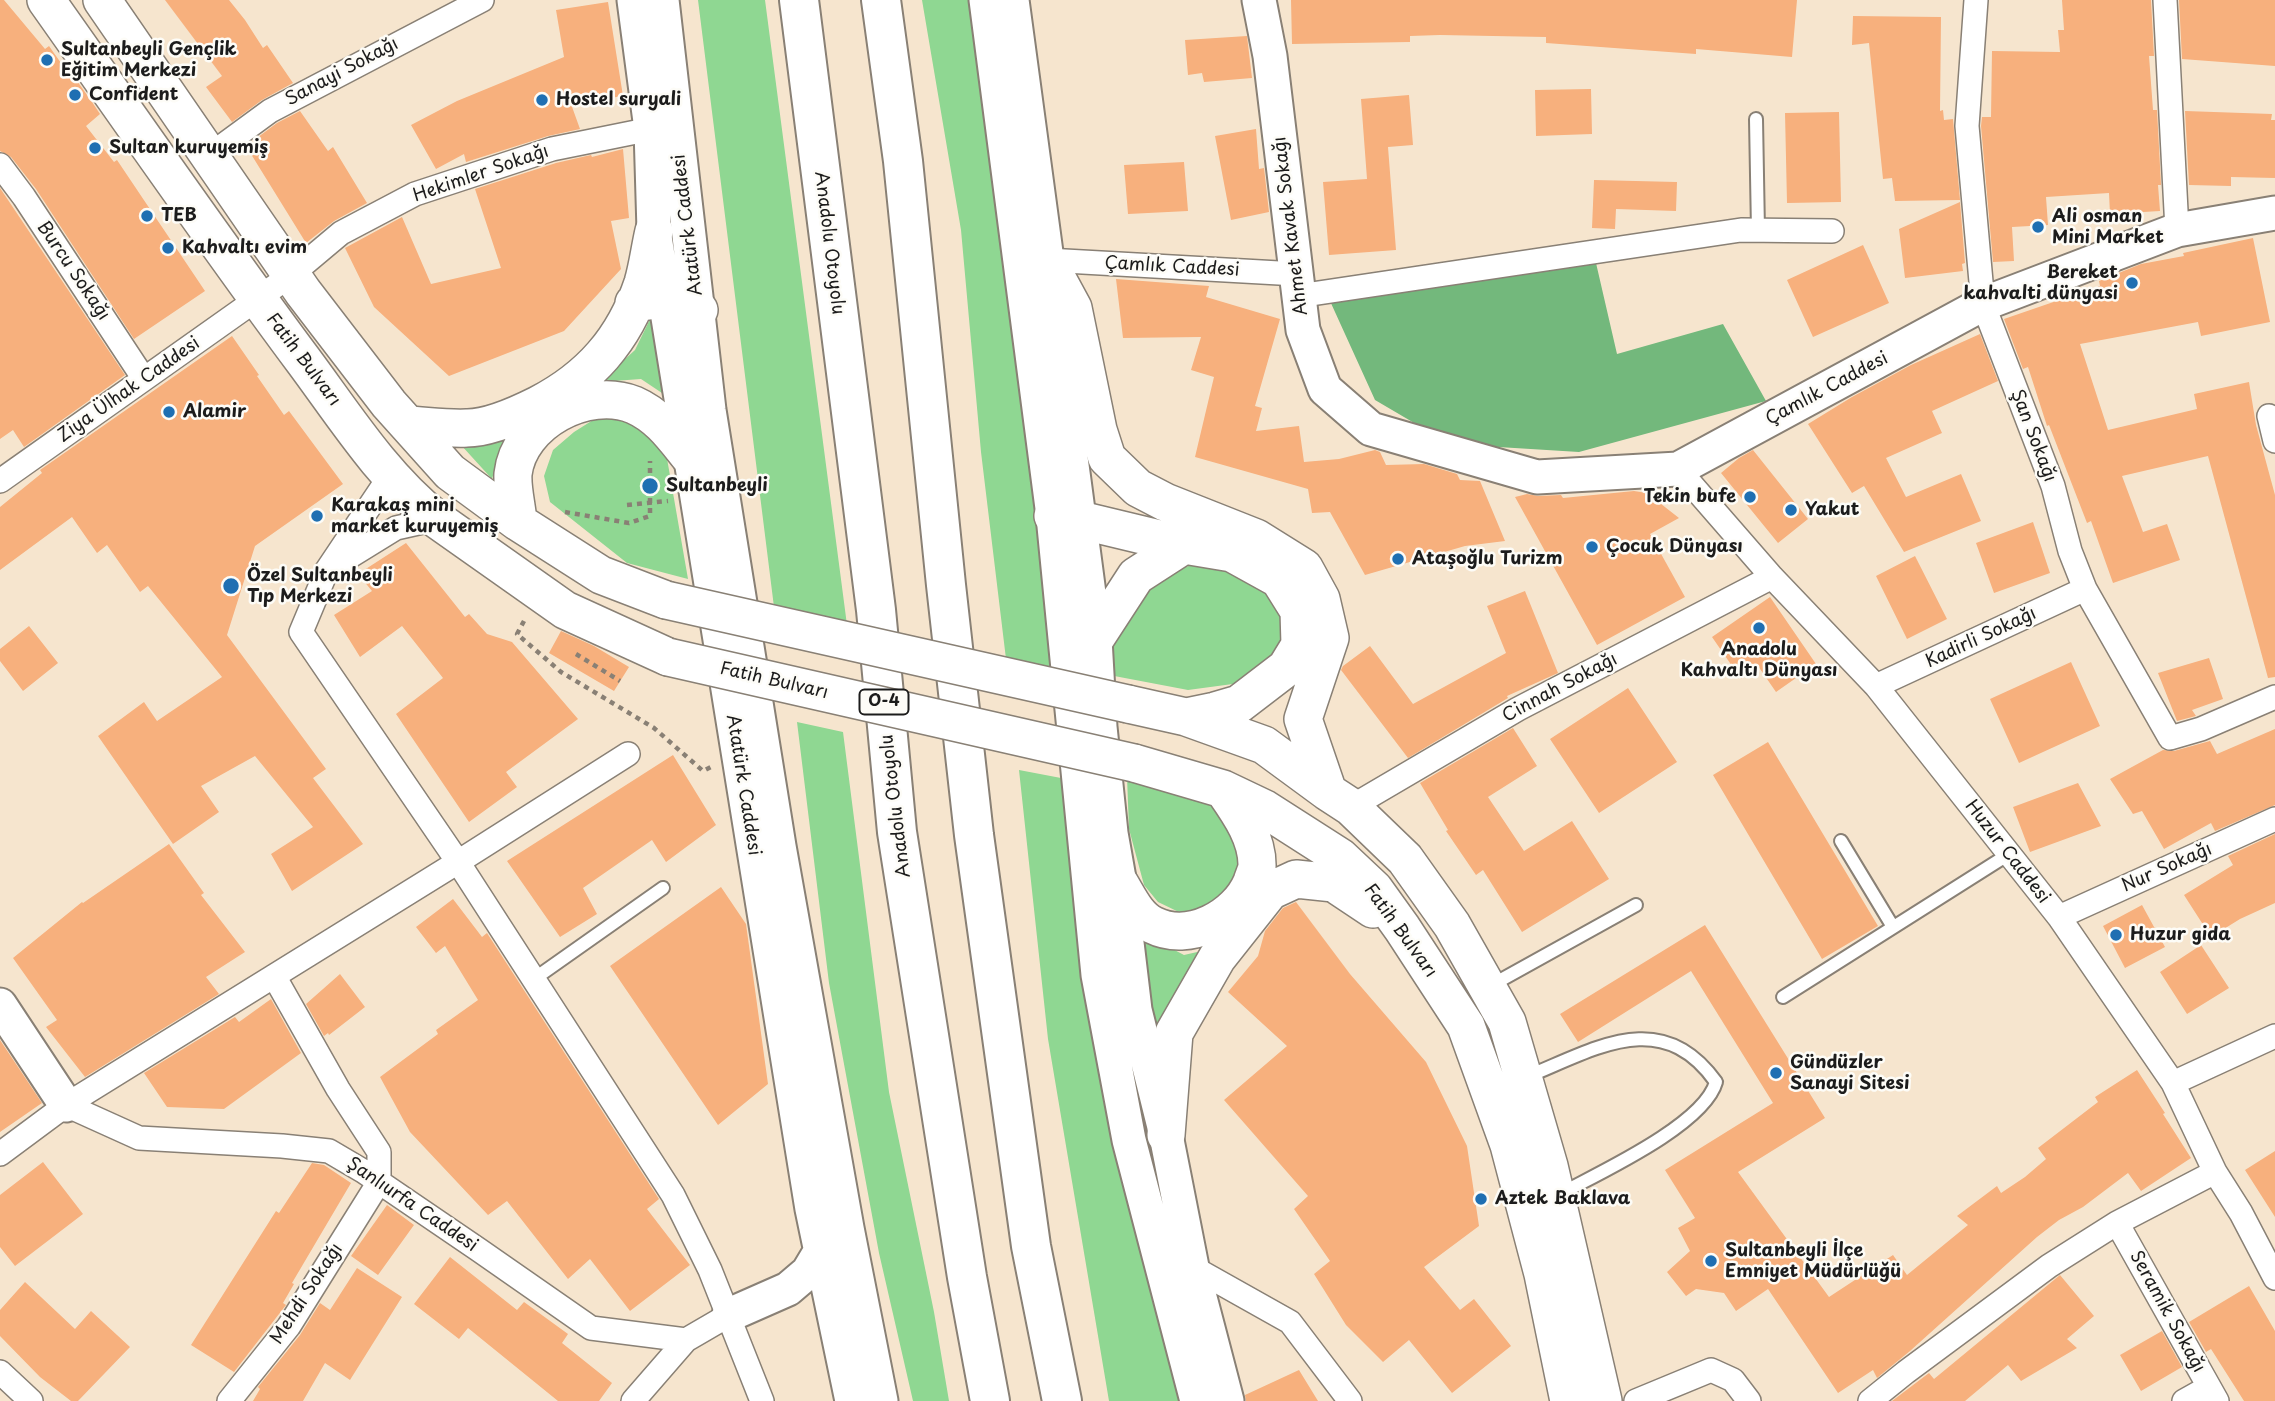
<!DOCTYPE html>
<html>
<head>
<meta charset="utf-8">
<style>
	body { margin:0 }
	canvas { display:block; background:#f6e5ce }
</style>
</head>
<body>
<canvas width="2275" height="1401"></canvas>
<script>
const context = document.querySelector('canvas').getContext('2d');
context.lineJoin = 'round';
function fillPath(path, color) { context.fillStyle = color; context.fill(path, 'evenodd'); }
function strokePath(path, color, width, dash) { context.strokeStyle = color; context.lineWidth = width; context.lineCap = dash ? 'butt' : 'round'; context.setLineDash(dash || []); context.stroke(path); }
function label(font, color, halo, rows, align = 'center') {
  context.font = font + ' "Playpen Sans",sans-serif'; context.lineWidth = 5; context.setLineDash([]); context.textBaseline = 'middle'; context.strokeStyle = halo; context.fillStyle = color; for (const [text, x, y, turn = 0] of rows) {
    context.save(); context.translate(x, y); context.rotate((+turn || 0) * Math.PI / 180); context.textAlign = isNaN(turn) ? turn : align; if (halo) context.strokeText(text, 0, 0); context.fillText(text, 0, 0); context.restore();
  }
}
fillPath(new Path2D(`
	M698 0H765L847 625 774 607Z
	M922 0H974L1055 672 1006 659 981 452 961 230Z
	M655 309 671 399 641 379 600 382 635 350Z
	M601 415 623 416 665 447 688 579 627 563 550 502 544 476 553 450 574 432Z
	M511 434 498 458 492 479 461 445Z
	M1201 563 1232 566 1264 584 1280 611 1284 648 1255 681 1188 690 1109 675 1115 630 1142 593 1177 569Z
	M797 722 843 732 889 1092 934 1312 949 1401H913L879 1253 829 983Z
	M1019 770 1061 778 1092 992 1184 1401H1109L1048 1039Z
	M1127 777 1201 791 1253 855 1226 904 1183 914 1158 902 1144 885 1129 829Z
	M1142 933 1184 955 1206 950 1159 1039 1142 971Z`), '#8fd792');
fillPath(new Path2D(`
	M1596 263 1617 354 1723 324 1766 401 1579 452 1450 444 1375 400 1325 290Z`), '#73b87c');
fillPath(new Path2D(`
	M0 0H4L45 49 49 46 68 73 70 71 92 102 100 114 86 126 114 162 117 160 205 291 134 339 36 189 11 157 0 151Z
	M165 0H229L245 20 263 48 267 45 293 83 262 100 232 122 206 87 222 76Z
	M1291 0H1797L1792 57 1696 49V54L1546 43V37L1440 35 1410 36V42L1292 44Z
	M2062 0H2151L2154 56H2149L2153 110H2157L2161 185H2158L2160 211 2110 214 2109 193 2046 197 2048 225 2012 227 2014 261 1993 262 1981 126 1982 117H1991L1992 51 2060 52 2058 30H2064Z
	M2179 0H2275V66L2182 59Z
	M608 2 623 96 571 104 580 129 548 136 466 162 464 154 436 169 411 125 457 101 564 57 556 10Z
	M1853 16 1941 17 1940 111 1943 110 1944 120 1953 119 1960 200 1895 201 1892 178 1883 179 1869 43 1852 45Z
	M1247 36 1252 78 1204 82 1202 73 1188 75 1185 40Z
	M1591 89 1592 134 1536 136 1535 90Z
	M1409 95 1413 145 1388 147 1396 250 1329 255 1323 182 1367 179 1361 99Z
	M300 111 328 151 333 147 367 203 334 221 306 243 246 146 277 123Z
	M2185 111 2272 114 2271 120H2275V178L2231 177V186L2189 185Z
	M1839 112 1841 202 1787 203 1785 113Z
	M1256 129 1259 169 1264 168 1269 212 1231 220 1215 136Z
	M623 149 629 218 611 221 621 269 564 331 449 376 374 307 345 248 402 217 431 284 501 268 475 189 556 163 591 155 592 157Z
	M1184 162 1188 211 1128 214 1124 165Z
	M1594 180 1677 182 1676 211 1616 209 1615 229 1592 228Z
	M0 188 125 375 24 447 13 430 0 439Z
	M1960 202 1965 263 1962 264 1963 271 1905 278 1899 229Z
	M2253 238 2270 322 2201 336 2198 322 2080 344 2108 430 2197 409 2194 394 2249 382 2256 425 2275 495V677L2268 678 2208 456 2122 476 2143 532 2167 524 2180 560 2113 583 2091 521 2087 523 2049 425 2047 426 2028 367 2023 369 2004 319 2100 286 2099 281 2141 264 2184 256 2183 253Z
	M1863 245 1889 303 1813 337 1787 280Z
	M1116 279 1209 286 1206 297 1280 319 1255 406 1262 408 1256 431 1299 426 1304 462 1339 459 1375 450 1380 452 1386 465 1424 464 1457 474 1460 480 1480 481 1505 541 1465 546 1365 575 1330 512 1312 513 1308 489 1195 457 1214 377 1191 370 1201 337 1123 338Z
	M1980 334 1998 381 1932 411 1942 433 1886 458 1906 497 1961 474 1981 521 1904 552 1864 486 1852 493 1808 424 1852 397 1911 365Z
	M232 336 259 375 257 376 284 415 289 411 343 484 255 546 227 635 326 769 313 778 363 844 292 891 271 854 313 827 255 756 201 786 219 812 173 844 98 736 144 702 157 721 222 677 148 586 140 592 107 545 97 553 72 517 0 570V507L42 473 40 470Z
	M1753 450 1808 519 1778 543 1721 473 1739 458Z
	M1634 491 1647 493 1679 518 1650 534 1685 597 1597 645 1515 497 1527 494 1538 496 1561 495 1563 498Z
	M2033 522 2050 573 1994 593 1976 543Z
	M406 543 465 617 469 614 487 634 512 642 578 719 506 772 517 787 469 822 396 714 443 678 402 626 360 657 334 615 372 591 358 574Z
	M1915 556 1947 619 1907 639 1876 576Z
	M1525 591 1558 673 1507 696 1508 698 1408 758 1341 670 1343 666 1370 646 1413 704 1506 653 1487 606Z
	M1770 597 1816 664 1776 692 1758 666 1741 679 1712 637Z
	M29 626 58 663 23 691 0 661V649Z
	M561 631 594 646 629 667 614 691 549 653Z
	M2209 658 2223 699 2192 710 2196 716 2177 721 2158 673Z
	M2071 662 2100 726 2019 763 1990 699Z
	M1628 688 1677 762 1599 813 1550 739Z
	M1513 728 1537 766 1488 797 1524 851 1572 821 1609 879 1522 932 1483 870 1476 875 1446 831 1448 830 1420 783Z
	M2275 729V805L2215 831 2211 823 2164 849 2142 811 2133 814 2110 779 2163 750 2174 751 2210 741 2217 754Z
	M1768 742 1878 926 1822 959 1713 775Z
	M673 755 716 825 666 862 652 840 583 888 597 914 560 937 507 861Z
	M2078 783 2101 826 2030 852 2013 807Z
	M2275 834V903L2240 919 2211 937 2184 895 2233 865 2228 856Z
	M169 844 204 893 201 895 245 952 206 977 219 994 85 1077 46 1027 57 1020 13 958 82 902 83 903Z
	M721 887 746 924 768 1084 718 1125 610 966Z
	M453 899 482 937 487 933 659 1199 647 1209 690 1265 630 1311 590 1259 568 1279 507 1201 488 1215 410 1132 380 1077 438 1034 436 1030 478 1000 445 946 436 953 416 927Z
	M1296 902 1350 974 1426 1062 1467 1146 1479 1226 1424 1267 1460 1310 1474 1299 1511 1346 1452 1393 1409 1340 1383 1362 1346 1325 1314 1274 1330 1261 1294 1209 1308 1196 1224 1100 1287 1046 1228 992 1258 956 1265 931 1283 908Z
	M2142 905 2165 947 2125 968 2103 926Z
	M1705 925 1825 1118 1738 1172 1829 1297 1893 1255 1907 1275 1968 1225 1957 1216 1997 1186 2001 1193 2025 1177 2046 1159 2038 1148 2098 1102 2095 1097 2137 1070 2165 1113 2163 1114 2191 1158 2141 1191 2128 1173 2083 1207 2059 1220 2037 1237 1910 1351 1877 1378 1873 1370 1838 1393 1768 1289 1736 1311 1724 1293 1696 1289 1686 1296 1667 1272 1690 1251 1678 1228 1695 1218 1665 1170 1773 1103 1691 971 1578 1042 1560 1014Z
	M2201 945 2229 988 2187 1014 2160 972Z
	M340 974 365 1007 329 1035 328 1033 324 1036 306 1004Z
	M271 999 301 1053 224 1109 167 1107 144 1073 235 1017 239 1022Z
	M0 1040 42 1103 0 1132Z
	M2275 1151V1217L2245 1170Z
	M43 1162 83 1214 15 1266 0 1247V1195Z
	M312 1163 324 1165 351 1183 292 1283 294 1284 283 1303 286 1305 234 1372 191 1345 276 1211 279 1213Z
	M387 1205 414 1225 378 1275 351 1256Z
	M450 1257 517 1310 524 1302 568 1334 562 1343 612 1383 599 1401H558L468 1328 459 1339 414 1304Z
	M357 1268 402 1297 350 1380 325 1363 303 1401H253L260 1389 258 1387 300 1335 320 1303 330 1310Z
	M2060 1275 2094 1316 2067 1339 2077 1348 2021 1381 2008 1365 1965 1401H1892L1929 1373 1934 1379Z
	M25 1282 75 1329 91 1311 130 1347 78 1401H71L40 1377 0 1336V1310Z
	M2249 1286 2275 1331V1401H2244L2211 1349 2206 1352 2189 1322Z
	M2162 1331 2182 1367 2141 1391 2120 1355Z
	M1299 1370 1318 1401H1246L1245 1395Z`), '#f7b07d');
const lane = new Path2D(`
	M1756 119 1758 231
	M1841 841 1893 927
	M534 979 663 888
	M1490 986 1636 905
	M1783 997 2009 854
	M1526 1077C1594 1050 1661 1005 1716 1082 1704 1125 1599 1173 1560 1194`);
const street = new Path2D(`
	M1976 0 1967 126 1983 304 2053 486 2070 551 2085 589 2170 738 2201 729 2275 697
	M2165 0 2177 230
	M210 155 270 111 482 0
	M0 165 24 197 144 379
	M1047 260 1297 274
	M1298 296 1741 230 1832 231
	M2269 416 2275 441
	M1678 469 1772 577 1876 686 2059 917 2173 1083 2215 1172 2241 1213 2275 1278
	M390 476 327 570 301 632 458 862 673 1195 710 1270 762 1401
	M0 481 291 275 341 233 415 194 552 149 651 129
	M336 565 396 528 436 519
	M1876 686 2085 589
	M1351 807 1518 709 1772 577
	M2059 917 2275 819
	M2173 1083 2275 1036
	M66 1105 139 1138 282 1146 329 1151 363 1171 479 1250 591 1328 686 1340 729 1315
	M0 1154 66 1105 458 862 628 754
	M2117 1223 2217 1401
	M1192 1267 1290 1322 1350 1401
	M0 1372 31 1401
	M229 1401 289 1326 379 1182V1152L338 1089 274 976
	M633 1401 686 1340
	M1636 1401 1711 1370 1733 1380 1749 1401
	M1870 1401 1906 1372 2049 1266 2117 1223 2215 1172
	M2184 1401 2209 1387`);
const secondary = new Path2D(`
	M634 0 651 129 654 231 812 1209 852 1401
	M662 0 709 410 779 846 847 1228 881 1401
	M986 0 1053 516 1098 975 1129 1140 1197 1401
	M1012 0 1047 260 1055 337 1095 639 1100 727 1111 833 1120 884 1135 1010 1166 1135 1192 1267 1227 1401
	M1259 0 1270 56 1303 330 1325 389 1371 429 1537 477 1678 469 1983 304 2177 230 2275 213
	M0 1005 66 1105
	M729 1315 788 1289 808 1272 820 1252`);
const primary = new Path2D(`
	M46 0C131 120 215 242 303 360 344 415 382 476 436 519L565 610 668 657
	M102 0 303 292 389 404 450 472 518 522 601 575 666 600
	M1047 260 1073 308 1098 430 1107 458 1138 488 1165 502 1256 538 1304 568 1321 599 1330 638 1303 719 1328 792
	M634 303 664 299 699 310
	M408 425C427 426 448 429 467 428 489 428 518 415 538 405 590 378 624 340 643 283 648 266 650 248 654 231
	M1053 516 1080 520 1184 545
	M518 522C517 507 512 489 513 474 519 422 587 386 634 405 659 416 673 436 689 456
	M1095 639 1136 576 1184 545 1232 553 1279 579 1299 611 1300 645 1286 668 1239 704 1215 711 1186 717
	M1128 704 1186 717 1264 745 1328 792 1351 807 1405 859 1452 925 1507 1022 1549 1166 1603 1401
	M1134 763 1223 789 1265 809 1340 857 1374 889 1402 928 1466 1026 1509 1145 1543 1274 1569 1401
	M1120 884C1129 899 1137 917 1153 925 1189 943 1237 918 1252 882 1253 878 1256 872 1257 867 1258 838 1239 812 1223 789
	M1166 1135 1174 1033 1217 958 1270 891 1296 879 1334 883 1373 909`);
const highway = new Path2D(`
	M799 0 876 610 897 832 967 1277 990 1401
	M881 0 903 161 946 585 974 835 1031 1246 1062 1401`);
strokePath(lane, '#898075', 16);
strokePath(street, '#898075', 26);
strokePath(secondary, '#898075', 37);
strokePath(primary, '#898075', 40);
strokePath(highway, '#898075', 42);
strokePath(new Path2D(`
	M627 505 668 501
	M565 512 629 523 650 516V461
	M524 621 517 634 561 672 654 728 703 771 711 767
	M576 654 620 681`), '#898075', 4.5, [5, 5]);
strokePath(lane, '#fff', 12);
strokePath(street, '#fff', 23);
strokePath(secondary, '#fff', 33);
strokePath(primary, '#fff', 37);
strokePath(highway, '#fff', 38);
const primaryBridge = new Path2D(`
	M666 600 1128 704
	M668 657 1134 763`);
strokePath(primaryBridge, '#898075', 40, []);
strokePath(primaryBridge, '#fff', 37);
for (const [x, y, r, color] of [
	[47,60,7,"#1f6fb2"],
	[75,95,7,"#1f6fb2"],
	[542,100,7,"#1f6fb2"],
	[95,148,7,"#1f6fb2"],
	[147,216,7,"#1f6fb2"],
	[2038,227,7,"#1f6fb2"],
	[168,248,7,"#1f6fb2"],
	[2132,283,7,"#1f6fb2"],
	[169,412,7,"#1f6fb2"],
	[650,486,9,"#1f6fb2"],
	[1750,497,7,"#1f6fb2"],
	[1791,510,7,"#1f6fb2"],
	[317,516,7,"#1f6fb2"],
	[1592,547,7,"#1f6fb2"],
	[1398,559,7,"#1f6fb2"],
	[231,586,9,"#1f6fb2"],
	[1759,628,7,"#1f6fb2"],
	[2116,935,7,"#1f6fb2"],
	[1776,1073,7,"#1f6fb2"],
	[1481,1199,7,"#1f6fb2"],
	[1711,1261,7,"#1f6fb2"]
]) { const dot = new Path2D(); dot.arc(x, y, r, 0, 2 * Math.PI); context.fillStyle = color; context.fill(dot); strokePath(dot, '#fdfcf7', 2.5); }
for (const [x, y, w] of [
	[884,702,49]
]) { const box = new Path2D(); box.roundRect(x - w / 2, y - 12.5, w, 25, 5); context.fillStyle = '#fdfcf7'; context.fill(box); strokePath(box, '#1c1c1c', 2); }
label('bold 16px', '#1c1c1c', null, [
	["O-4",884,702]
]);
label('bold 18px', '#1c1c1c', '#fdfcf7', [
	["Sultanbeyli Gençlik",61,50],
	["Eğitim Merkezi",61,71],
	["Confident",89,95],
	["Hostel suryali",556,100],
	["Sultan kuruyemiş",109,148],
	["TEB",161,216],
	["Ali osman",2052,217],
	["Mini Market",2052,238],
	["Kahvaltı evim",182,248],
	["Bereket",2118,273,"right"],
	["kahvalti dünyasi",2118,294,"right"],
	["Alamir",183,412],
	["Sultanbeyli",666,486],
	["Tekin bufe",1736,497,"right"],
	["Karakaş mini",331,506],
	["market kuruyemiş",331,527],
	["Yakut",1805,510],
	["Çocuk Dünyası",1606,547],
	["Ataşoğlu Turizm",1412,559],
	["Özel Sultanbeyli",247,576],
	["Tıp Merkezi",247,597],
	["Anadolu",1759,650,"center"],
	["Kahvaltı Dünyası",1759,671,"center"],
	["Huzur gida",2130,935],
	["Gündüzler",1790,1063],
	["Sanayi Sitesi",1790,1084],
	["Aztek Baklava",1495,1199],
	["Sultanbeyli İlçe",1725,1251],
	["Emniyet Müdürlüğü",1725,1272]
], 'left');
label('18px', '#1c1c1c', '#fdfcf7', [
	["Sanayi Sokağı",342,72,-28],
	["Hekimler Sokağı",481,174,-19],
	["Atatürk Caddesi",688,225,-97],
	["Ahmet Kavak Sokağı",1291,226,-97],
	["Anadolu Otoyolu",829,243,83],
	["Çamlık Caddesi",1172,267,3],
	["Burcu Sokağı",73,271,56],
	["Fatih Bulvarı",303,360,53],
	["Çamlık Caddesi",1827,389,-28],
	["Ziya Ülhak Caddesi",129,390,-35],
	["Şan Sokağı",2033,436,69],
	["Kadirli Sokağı",1981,638,-25],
	["Fatih Bulvarı",774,681,13],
	["Cinnah Sokağı",1560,688,-28],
	["Atatürk Caddesi",743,785,81],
	["Anadolu Otoyolu",896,806,-97],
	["Huzur Caddesi",2007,852,52],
	["Nur Sokağı",2167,868,-24],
	["Fatih Bulvarı",1400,931,54],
	["Şanlıurfa Caddesi",412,1205,34],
	["Mehdi Sokağı",307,1294,-57],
	["Seramik Sokağı",2167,1312,61]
]);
</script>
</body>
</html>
